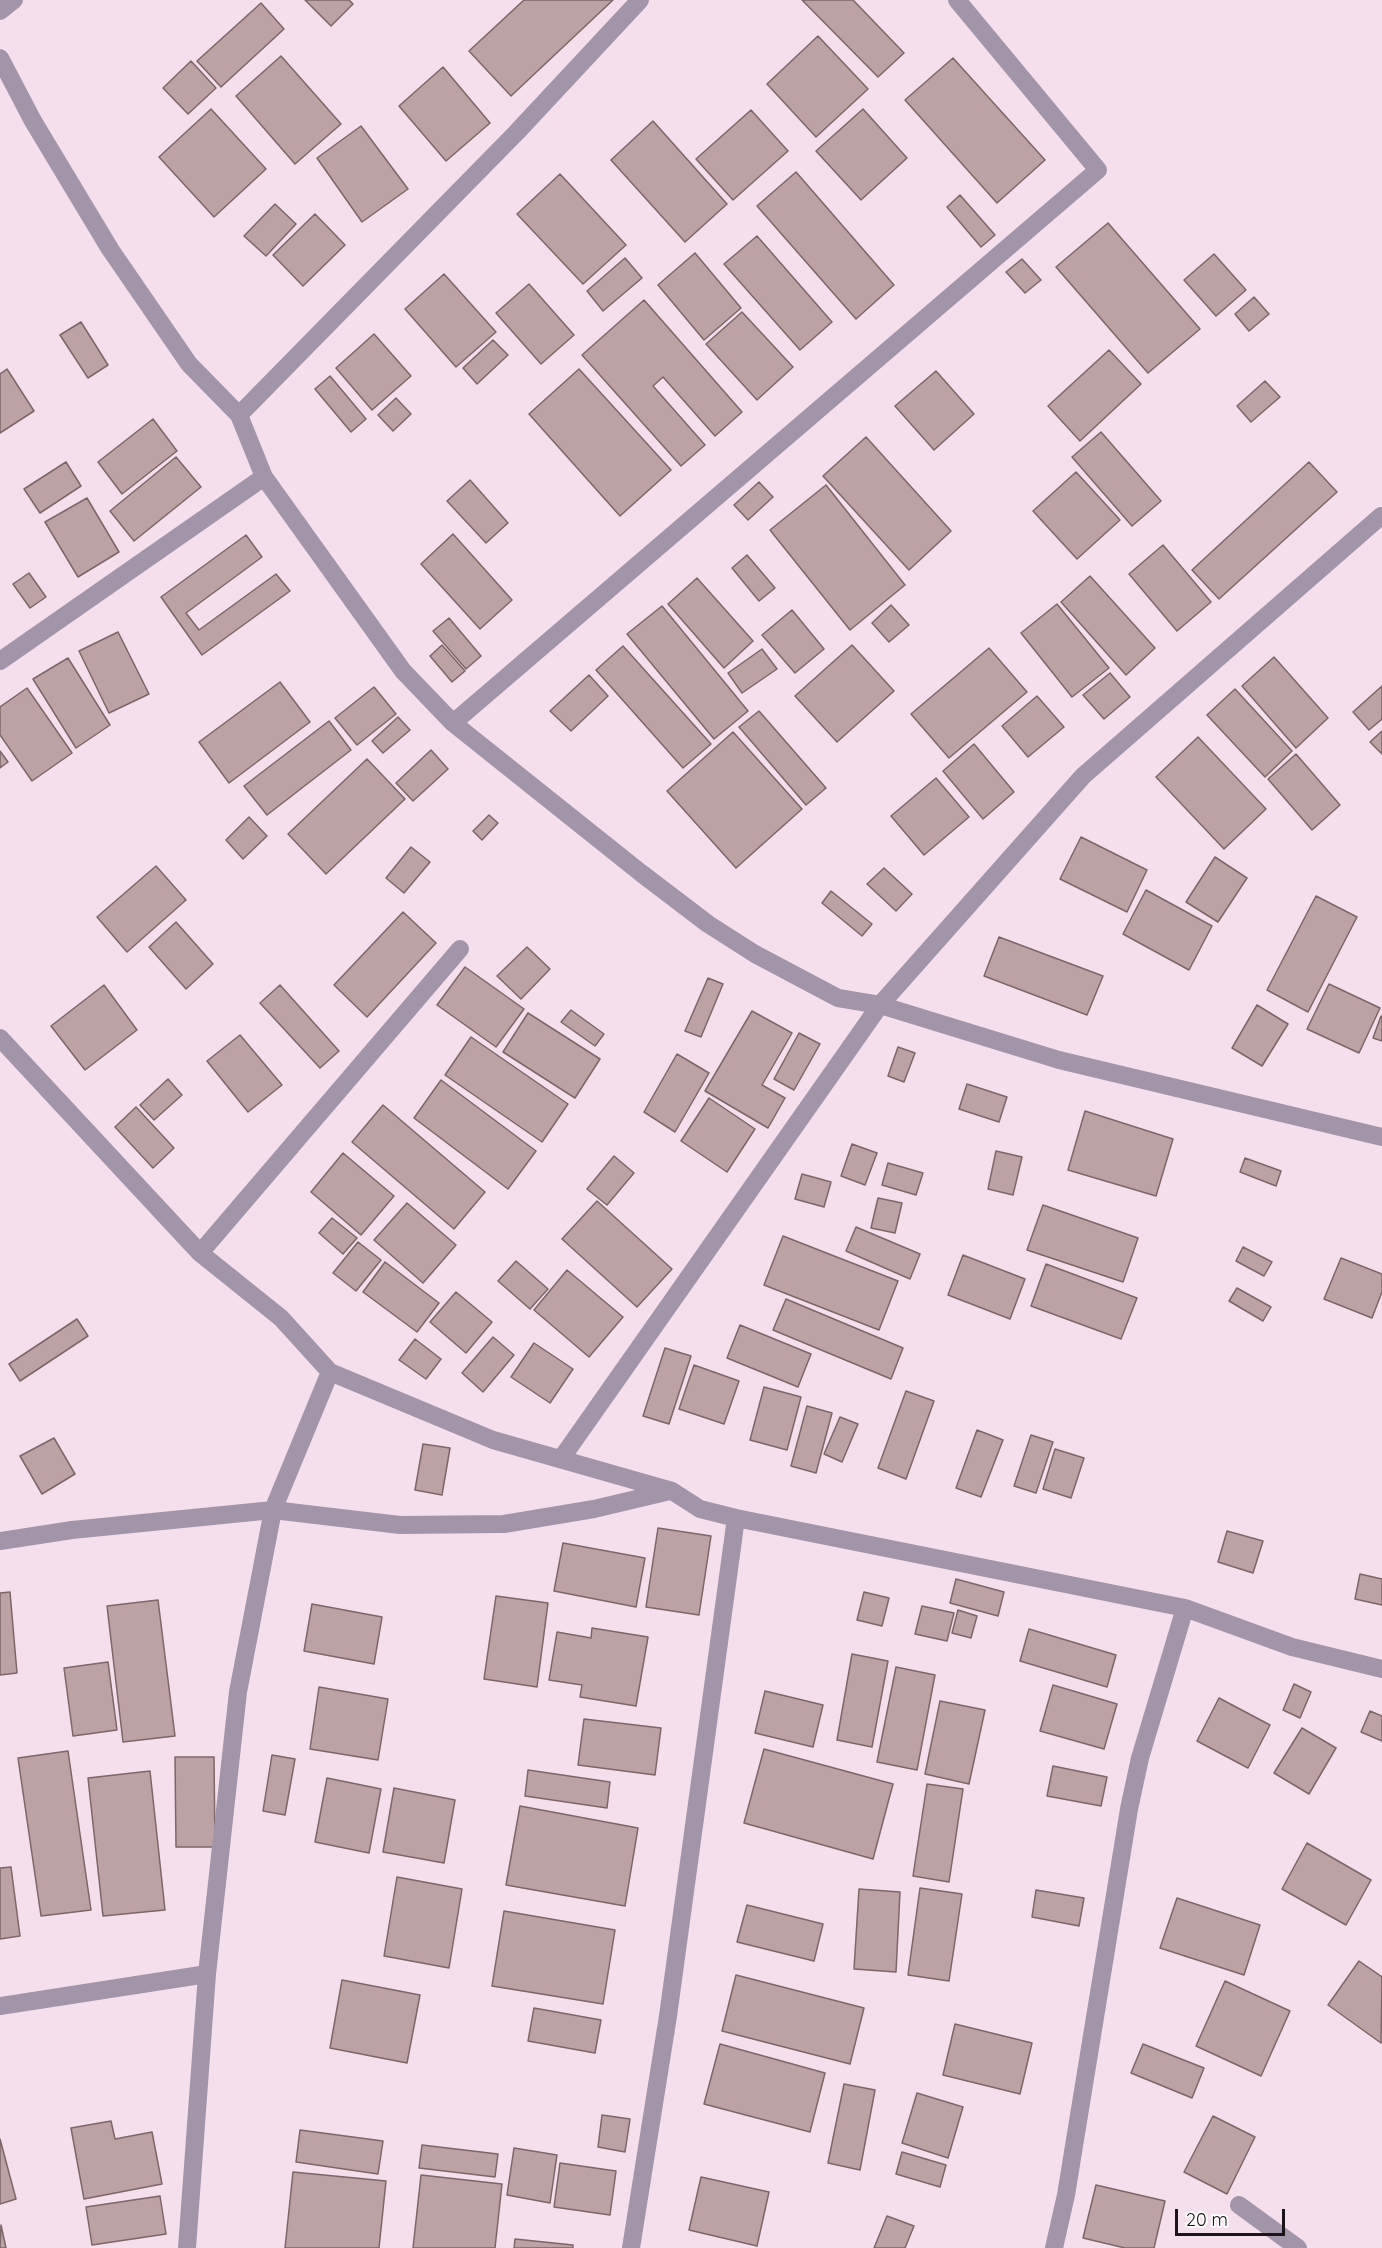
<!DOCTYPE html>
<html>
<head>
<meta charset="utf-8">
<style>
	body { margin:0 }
	#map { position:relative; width:1382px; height:2248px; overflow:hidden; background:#f6dfec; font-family:Quicksand,sans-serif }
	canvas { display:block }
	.scale { position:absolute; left:1175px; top:2209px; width:110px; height:27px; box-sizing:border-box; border:3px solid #1b1418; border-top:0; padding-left:8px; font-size:18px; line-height:21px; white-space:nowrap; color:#1b1418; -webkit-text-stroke:4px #fff; paint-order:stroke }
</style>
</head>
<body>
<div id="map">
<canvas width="1382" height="2248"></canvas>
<div class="scale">20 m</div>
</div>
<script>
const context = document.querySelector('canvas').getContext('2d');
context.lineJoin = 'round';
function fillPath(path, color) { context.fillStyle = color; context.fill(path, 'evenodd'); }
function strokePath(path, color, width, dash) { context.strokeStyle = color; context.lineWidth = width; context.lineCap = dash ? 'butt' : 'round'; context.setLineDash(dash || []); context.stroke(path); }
const building = new Path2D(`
	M305 0H349L353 4 331 26Z
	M524 0H613L511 96 469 51Z
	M802 0H853L904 53 878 77Z
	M261 3 284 29 221 87 197 61Z
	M818 36 868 89 816 137 767 84Z
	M281 56 341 124 295 164 236 96Z
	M953 58 1045 160 997 203 905 100Z
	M191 61 216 88 188 114 163 88Z
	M443 67 490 123 446 161 399 106Z
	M211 109 266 169 214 217 159 157Z
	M863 109 907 158 861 200 816 151Z
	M751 110 788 151 733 200 696 159Z
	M653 121 727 204 685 242 611 160Z
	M361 126 408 189 362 222 317 158Z
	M796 172 894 285 856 319 757 206Z
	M560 174 626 245 583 284 517 214Z
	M960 195 995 235 981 247 947 207Z
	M275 204 296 224 266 256 244 236Z
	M315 214 345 245 303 286 273 255Z
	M1108 223 1200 329 1148 373 1056 267Z
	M757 236 832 322 800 350 724 264Z
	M695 253 741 308 704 340 658 285Z
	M1214 254 1246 290 1216 316 1184 280Z
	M625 258 642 278 603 311 587 291Z
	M1022 259 1041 280 1025 293 1006 272Z
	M444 274 496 332 456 367 405 309Z
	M529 284 574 335 541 364 496 313Z
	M1254 297 1269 314 1249 331 1235 314Z
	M644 300 742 412 715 436 663 377 653 386 705 445 681 466 582 355Z
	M742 312 793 367 757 400 706 344Z
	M81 322 108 365 88 378 60 335Z
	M374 334 411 376 372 410 336 368Z
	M493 340 508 355 477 384 463 368Z
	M1109 350 1141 384 1080 441 1048 406Z
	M7 369 34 411 0 433V374Z
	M579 369 671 470 620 516 529 414Z
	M936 371 974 414 934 450 895 406Z
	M330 376 366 419 351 432 315 389Z
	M1265 381 1280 397 1251 422 1237 406Z
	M396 398 411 414 393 431 378 415Z
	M153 419 177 451 122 494 98 462Z
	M1101 432 1161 501 1132 526 1072 457Z
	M866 437 951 531 909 570 823 476Z
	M176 457 201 487 134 541 110 511Z
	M66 462 81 486 40 513 24 489Z
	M1309 462 1337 492 1219 599 1192 570Z
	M1076 472 1120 520 1077 559 1033 511Z
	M470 480 508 523 486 543 447 501Z
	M759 482 773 497 748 520 734 505Z
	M826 485 905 585 850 630 770 530Z
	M87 498 119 552 78 577 45 522Z
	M453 534 512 600 480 629 421 564Z
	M246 535 262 557 186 613 199 630 276 574 290 591 202 655 161 597Z
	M1163 545 1211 602 1177 631 1129 574Z
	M747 555 775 588 759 601 732 568Z
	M29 573 46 597 30 608 13 584Z
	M1090 576 1155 648 1126 675 1061 602Z
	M697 578 753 641 724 668 668 604Z
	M1057 604 1109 668 1072 697 1021 633Z
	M891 605 909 625 889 642 872 623Z
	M662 606 748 711 714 739 627 634Z
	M792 610 824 649 795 673 762 635Z
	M449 618 481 656 466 669 433 631Z
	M118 632 149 694 109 713 79 651Z
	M442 645 465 671 452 682 430 656Z
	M852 645 894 691 837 742 795 696Z
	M623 646 711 744 683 768 596 670Z
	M989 648 1027 692 949 758 911 714Z
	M762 649 777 669 742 693 728 673Z
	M1274 657 1328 718 1296 748 1242 686Z
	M68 658 110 725 76 748 33 679Z
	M1110 673 1130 697 1104 719 1083 695Z
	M589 675 608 696 571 731 550 711Z
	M280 682 310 722 229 783 199 742Z
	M1382 686V719L1369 730 1353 712Z
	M374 687 396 714 357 745 335 718Z
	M27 688 72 753 32 781 0 735V707Z
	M1235 689 1292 751 1265 777 1207 715Z
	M1037 696 1064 727 1028 757 1002 726Z
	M759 711 826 788 806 805 739 727Z
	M398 717 410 730 383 753 372 741Z
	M329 721 351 750 267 815 244 786Z
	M1382 731V754L1370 742Z
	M733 732 802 809 736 868 667 791Z
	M1198 737 1266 809 1224 849 1156 777Z
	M974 744 1014 792 983 819 943 771Z
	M431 750 448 769 413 801 396 783Z
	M0 751 8 762 0 768Z
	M1296 754 1340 805 1312 830 1268 779Z
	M367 759 405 799 326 874 288 834Z
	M936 778 969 817 924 855 891 816Z
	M489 815 498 823 482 840 473 831Z
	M249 817 267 836 243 859 226 840Z
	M1081 837 1147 870 1127 912 1060 879Z
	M411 847 430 862 404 893 386 878Z
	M1215 857 1247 878 1218 922 1186 902Z
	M156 866 186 900 127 952 97 917Z
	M884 868 912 894 896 911 867 884Z
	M1146 890 1212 926 1189 970 1123 934Z
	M831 891 872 924 862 936 822 903Z
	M1316 896 1357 917 1308 1012 1267 990Z
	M403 912 436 943 367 1017 334 985Z
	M176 922 213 964 186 989 149 947Z
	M999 937 1103 976 1087 1015 984 976Z
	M527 947 550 969 521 999 497 976Z
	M465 967 524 1009 496 1047 437 1005Z
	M708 978 723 984 701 1037 685 1031Z
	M1329 984 1380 1008 1359 1053 1307 1029Z
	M104 985 137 1030 85 1070 51 1026Z
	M280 985 339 1051 320 1068 260 1003Z
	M1257 1005 1288 1024 1262 1066 1232 1048Z
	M571 1010 604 1034 595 1046 561 1022Z
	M752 1011 792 1033 762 1085 785 1098 768 1128 705 1091Z
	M528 1013 600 1059 575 1098 503 1052Z
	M1381 1016 1382 1017V1041L1373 1038Z
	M799 1033 820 1044 794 1090 774 1079Z
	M240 1035 282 1085 248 1112 207 1061Z
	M471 1037 568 1104 542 1142 445 1075Z
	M898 1047 915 1053 904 1082 888 1076Z
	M677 1054 709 1073 675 1132 644 1112Z
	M168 1079 182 1095 154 1120 140 1105Z
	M441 1080 536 1151 508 1189 414 1118Z
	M967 1084 1007 1097 999 1122 959 1109Z
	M709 1098 755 1129 727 1172 681 1141Z
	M383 1105 485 1192 454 1229 352 1142Z
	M136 1107 174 1148 153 1168 115 1127Z
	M1085 1111 1173 1139 1156 1196 1068 1170Z
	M852 1144 877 1153 865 1185 841 1176Z
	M996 1151 1022 1157 1013 1195 988 1189Z
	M343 1153 394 1196 361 1235 311 1192Z
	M614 1156 634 1173 607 1205 587 1189Z
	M1245 1158 1281 1171 1276 1186 1240 1172Z
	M888 1163 923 1173 916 1195 882 1185Z
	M802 1174 831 1182 824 1207 795 1199Z
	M878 1198 902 1203 895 1233 871 1228Z
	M597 1201 672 1269 637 1307 562 1239Z
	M407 1203 456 1245 423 1283 374 1240Z
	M1043 1205 1138 1238 1123 1282 1027 1250Z
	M332 1218 357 1238 343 1254 319 1233Z
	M856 1227 920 1254 910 1279 846 1251Z
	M783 1236 898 1281 879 1330 764 1285Z
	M358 1242 381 1260 356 1291 333 1273Z
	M1243 1247 1272 1262 1264 1276 1236 1261Z
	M963 1255 1025 1279 1010 1319 948 1295Z
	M1341 1258 1382 1274V1292L1372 1318 1324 1299Z
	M516 1261 548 1289 530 1309 498 1281Z
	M385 1262 439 1303 417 1332 363 1292Z
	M1046 1264 1137 1298 1121 1339 1031 1306Z
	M567 1270 623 1317 589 1357 534 1310Z
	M1237 1288 1271 1307 1263 1321 1229 1301Z
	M456 1292 492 1322 466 1353 430 1322Z
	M786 1299 903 1348 891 1379 773 1330Z
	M77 1319 88 1336 20 1381 9 1364Z
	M740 1325 811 1354 798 1387 727 1358Z
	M493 1337 514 1355 483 1392 462 1373Z
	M415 1339 441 1359 426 1379 399 1360Z
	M534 1343 573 1369 550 1403 511 1377Z
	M665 1348 691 1356 669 1424 643 1416Z
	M694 1365 739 1381 724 1424 679 1409Z
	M764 1387 801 1397 787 1450 750 1440Z
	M906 1391 934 1401 906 1479 878 1468Z
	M807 1406 832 1413 816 1473 791 1466Z
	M840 1417 858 1424 842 1462 824 1454Z
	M977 1430 1003 1440 981 1497 956 1488Z
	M1031 1435 1053 1442 1036 1493 1014 1486Z
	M54 1438 75 1474 42 1494 20 1456Z
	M423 1444 450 1448 442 1495 415 1490Z
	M1055 1449 1084 1458 1071 1498 1043 1489Z
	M658 1528 711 1536 699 1615 646 1607Z
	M1227 1531 1263 1541 1253 1573 1218 1562Z
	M563 1543 645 1558 636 1607 554 1591Z
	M1360 1574 1382 1579V1605L1355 1599Z
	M956 1579 1004 1592 998 1616 950 1603Z
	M10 1592 17 1673 0 1675V1593Z
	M864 1592 889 1598 882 1626 857 1620Z
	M496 1596 548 1603 537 1687 484 1679Z
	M158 1600 175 1736 123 1742 107 1606Z
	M312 1604 382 1617 374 1664 304 1651Z
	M922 1606 954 1613 947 1641 915 1634Z
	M958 1610 977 1616 971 1638 952 1633Z
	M592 1628 648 1637 636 1706 580 1697 582 1685 549 1680 557 1632 591 1638Z
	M1029 1629 1116 1655 1107 1687 1020 1661Z
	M852 1654 888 1661 872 1747 837 1740Z
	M108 1662 117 1730 73 1736 64 1668Z
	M896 1667 935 1675 917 1770 877 1762Z
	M1294 1684 1311 1692 1300 1718 1283 1710Z
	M1053 1685 1117 1704 1104 1749 1040 1731Z
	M319 1687 388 1699 378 1760 310 1749Z
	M765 1691 823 1705 813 1747 755 1733Z
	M1219 1698 1270 1725 1248 1768 1197 1741Z
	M940 1701 985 1710 969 1784 925 1774Z
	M1370 1711 1382 1716V1741L1361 1732Z
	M584 1719 661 1728 655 1775 578 1765Z
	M1302 1728 1336 1748 1309 1794 1274 1773Z
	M764 1749 893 1784 873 1859 744 1823Z
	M68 1751 91 1910 41 1916 18 1758Z
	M272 1755 295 1759 285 1815 263 1811Z
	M175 1757H214L215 1847H176Z
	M1053 1766 1107 1777 1101 1806 1047 1796Z
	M528 1770 610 1782 607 1808 525 1796Z
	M150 1771 165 1910 103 1916 88 1778Z
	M327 1778 381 1789 369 1853 315 1842Z
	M927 1784 963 1789 949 1882 913 1876Z
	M394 1788 455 1800 444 1863 383 1852Z
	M520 1806 638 1828 625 1906 506 1885Z
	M1307 1843 1371 1880 1346 1925 1282 1889Z
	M11 1867 20 1936 0 1939V1868Z
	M397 1877 462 1889 449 1968 384 1956Z
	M920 1888 962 1894 949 1981 908 1975Z
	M859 1889 900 1892 896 1972 854 1969Z
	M1036 1890 1084 1898 1079 1926 1032 1917Z
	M1177 1898 1260 1925 1244 1975 1160 1948Z
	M747 1905 823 1924 814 1961 737 1942Z
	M504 1911 615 1930 603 2004 492 1986Z
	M1359 1961 1382 1977 1381 2043 1328 2005Z
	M736 1975 864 2008 850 2064 722 2031Z
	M342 1980 420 1995 407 2063 330 2048Z
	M1225 1981 1290 2011 1261 2076 1196 2046Z
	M534 2008 601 2020 595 2053 528 2041Z
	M955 2024 1032 2043 1020 2094 943 2075Z
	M720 2044 825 2073 810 2132 704 2104Z
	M1143 2044 1204 2068 1192 2098 1131 2073Z
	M844 2084 875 2090 860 2170 828 2163Z
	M917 2093 963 2107 948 2158 902 2143Z
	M602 2115 630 2119 625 2152 598 2147Z
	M1213 2116 1255 2137 1227 2194 1184 2172Z
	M111 2121 115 2139 152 2132 162 2184 84 2199 71 2128Z
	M300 2130 383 2141 378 2174 296 2162Z
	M0 2139 16 2199 0 2204Z
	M422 2145 498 2154 495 2177 419 2168Z
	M514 2148 557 2155 550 2203 507 2195Z
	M902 2152 946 2165 940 2187 896 2174Z
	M560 2163 616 2171 610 2215 554 2207Z
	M293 2172 386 2181 379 2248H285Z
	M421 2175 502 2184 495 2248H413Z
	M701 2177 769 2192 757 2246 689 2230Z
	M1096 2185 1165 2201 1154 2248H1125L1083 2238Z
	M160 2196 166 2234 92 2245 86 2207Z
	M887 2216 914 2226 905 2248H874Z
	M1 2225 6 2248H0Z
	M515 2239 573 2245V2248H514Z`);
fillPath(building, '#bca2a4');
strokePath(building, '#7d6668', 1.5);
strokePath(new Path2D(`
	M0 11 14 0
	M0 58 33 121 110 249 189 364 239 415 264 477 403 671 453 723 641 873 708 924 755 954 838 998 880 1005 1059 1060 1382 1137
	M239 415 516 133 640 0
	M0 661 264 477
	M453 723 1098 170 957 0
	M0 1038 200 1253 281 1318 330 1372 493 1440 672 1491 700 1509 736 1518 1185 1608 1292 1647 1382 1669
	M200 1253 460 949
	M561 1459 880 1005 1083 776 1381 516
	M0 1541 72 1530 273 1510 400 1525 504 1524 594 1509 670 1491
	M0 2006 207 1974
	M1239 2205 1298 2248
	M187 2248 207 1974 238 1692 273 1510 330 1372
	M631 2248 668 2016 736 1518
	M1054 2248 1066 2195 1129 1809 1140 1758 1185 1608`), '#a295aa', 18);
</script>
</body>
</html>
